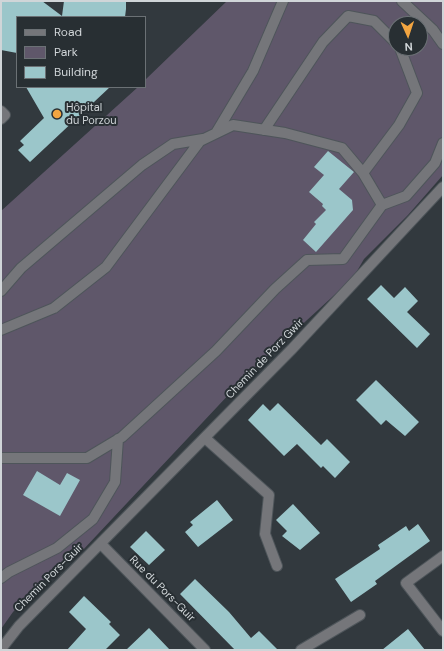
<!DOCTYPE html>
<html>
<head>
<meta charset="utf-8">
<style>
	body { margin:0 }
	#map { position:relative; width:444px; height:651px; overflow:hidden; background:#32393e; font-family:"DM Sans",sans-serif }
	canvas { display:block }
	.frame { position:absolute; inset:0; border:2px solid #d0d5d8; pointer-events:none }
	.legend { position:absolute; left:16px; top:16px; width:130px; height:72px; box-sizing:border-box; background:#282f33; border:1px solid #6b7175; margin:0; padding:5px 7px; list-style:none; font-size:12px; color:#d0d5d8 }
	.legend li { display:flex; align-items:center; gap:8px; height:20px }
	.legend b { width:20px; border:1px solid #6b7175 }
	.north { position:absolute; left:388px; top:16px; width:40px; height:40px; box-sizing:border-box; background:#282f33; border:1px solid #6b7175; border-radius:50%; rotate:177deg; font-size:11px; font-weight:700; line-height:16px; text-align:center; color:#d0d5d8 }
	.north::after { content:''; display:block; margin:auto; width:14px; height:18px; background:#f2a541; clip-path:polygon(50% 0,100% 100%,50% 72%,0 100%) }
</style>
</head>
<body>
<div id="map">
<canvas width="444" height="651"></canvas>
<div class="frame"></div>
<ul class="legend">
<li><b style="height:5px;background:#75767a"></b>Road</li>
<li><b style="height:11px;background:#5f576a"></b>Park</li>
<li><b style="height:11px;background:#9bc6ca"></b>Building</li>
</ul>
<div class="north">N</div>
</div>
<script>
const context = document.querySelector('canvas').getContext('2d');
context.lineJoin = 'round';
function fillPath(path, color) { context.fillStyle = color; context.fill(path, 'evenodd'); }
function strokePath(path, color, width, dash) { context.strokeStyle = color; context.lineWidth = width; context.lineCap = dash ? 'butt' : 'round'; context.setLineDash(dash || []); context.stroke(path); }
function label(font, color, halo, rows, align = 'center') {
  context.font = font + ' "DM Sans",sans-serif'; context.lineWidth = 4; context.setLineDash([]); context.textBaseline = 'middle'; context.strokeStyle = halo; context.fillStyle = color; for (const [text, x, y, turn = 0] of rows) {
    context.save(); context.translate(x, y); context.rotate((+turn || 0) * Math.PI / 180); context.textAlign = isNaN(turn) ? turn : align; if (halo) context.strokeText(text, 0, 0); context.fillText(text, 0, 0); context.restore();
  }
}
fillPath(new Path2D(`
	M227 1H443V175L408 215 364 259 353 278 248 374 82 551 39 584 13 612 1 629V211L138 87H145V80ZM396 24H420V48H396Z`), '#5f576a');
fillPath(new Path2D(`
	M1 1H42L62 16 64 1H126V9L125 17H17V53L1 50Z
	M26 87H110L30 162 18 150 24 145 20 141 44 118Z
	M328 151 354 172 339 189 352 200 353 210 316 252 303 240 316 224 314 222 326 210 322 206 323 204 309 192 324 175 314 167Z
	M381 285 394 298 405 287 418 301 407 312 430 334 417 348 367 299Z
	M376 380 419 422 405 436 386 420 381 425 356 400Z
	M278 403 321 445 327 439 350 462 335 478 323 466 321 468 297 444 284 456 248 420 263 404 270 411Z
	M37 471 60 485 67 473 80 480 60 516 23 495Z
	M217 500 233 520 198 547 185 532 193 525 190 522Z
	M293 504 320 533 300 550 282 536 287 531 276 520Z
	M418 524 430 541 375 581 377 584 351 602 335 579 380 549 378 545 406 526 409 531Z
	M146 531 165 550 149 565 130 547Z
	M195 579 229 612 251 638 259 631 278 650H235L180 594Z
	M84 596 111 622 109 624 120 635 105 650H67L86 629 69 612Z
	M149 628 170 650H126Z
	M408 629 425 650H382Z`), '#9bc6ca');
const minor = new Path2D(`
	M402 1 433 30 443 44
	M1 111 5 115 1 119
	M264 130 323 42 348 16 374 21 396 43
	M216 133 253 71 283 1
	M363 173 399 125 417 93 400 48
	M382 205 406 196 435 163 443 143
	M1 291 21 268 142 165 173 144 203 139
	M1 330 54 308 106 267 200 141 233 125 285 133 342 148 363 173 382 205 343 259 307 260 275 289 216 351 122 437 87 458H1
	M205 438 269 495 265 534 277 566
	M101 544 205 650
	M443 556 406 583 443 631
	M1 578 9 572 57 548 93 519 115 482 118 439
	M1 649 19 626 292 349 443 187
	M301 650 360 615`);
strokePath(minor, '#4e555a', 12);
strokePath(minor, '#75767a', 10);
for (const [x, y, r, color] of [
	[57,114,5,"#f2a541"]
]) { const dot = new Path2D(); dot.arc(x, y, r, 0, 2 * Math.PI); context.fillStyle = color; context.fill(dot); strokePath(dot, '#282f33', 1.5); }
label('11px', '#d0d5d8', '#282f33', [
	["Hôpital",66,108],
	["du Porzou",66,121]
], 'left');
label('11px', '#d0d5d8', '#282f33', [
	["Chemin de Porz Gwir",265,359,-46],
	["Chemin Pors-Guir",49,578,-45],
	["Rue du Pors-Guir",162,589,45]
]);
</script>
</body>
</html>
